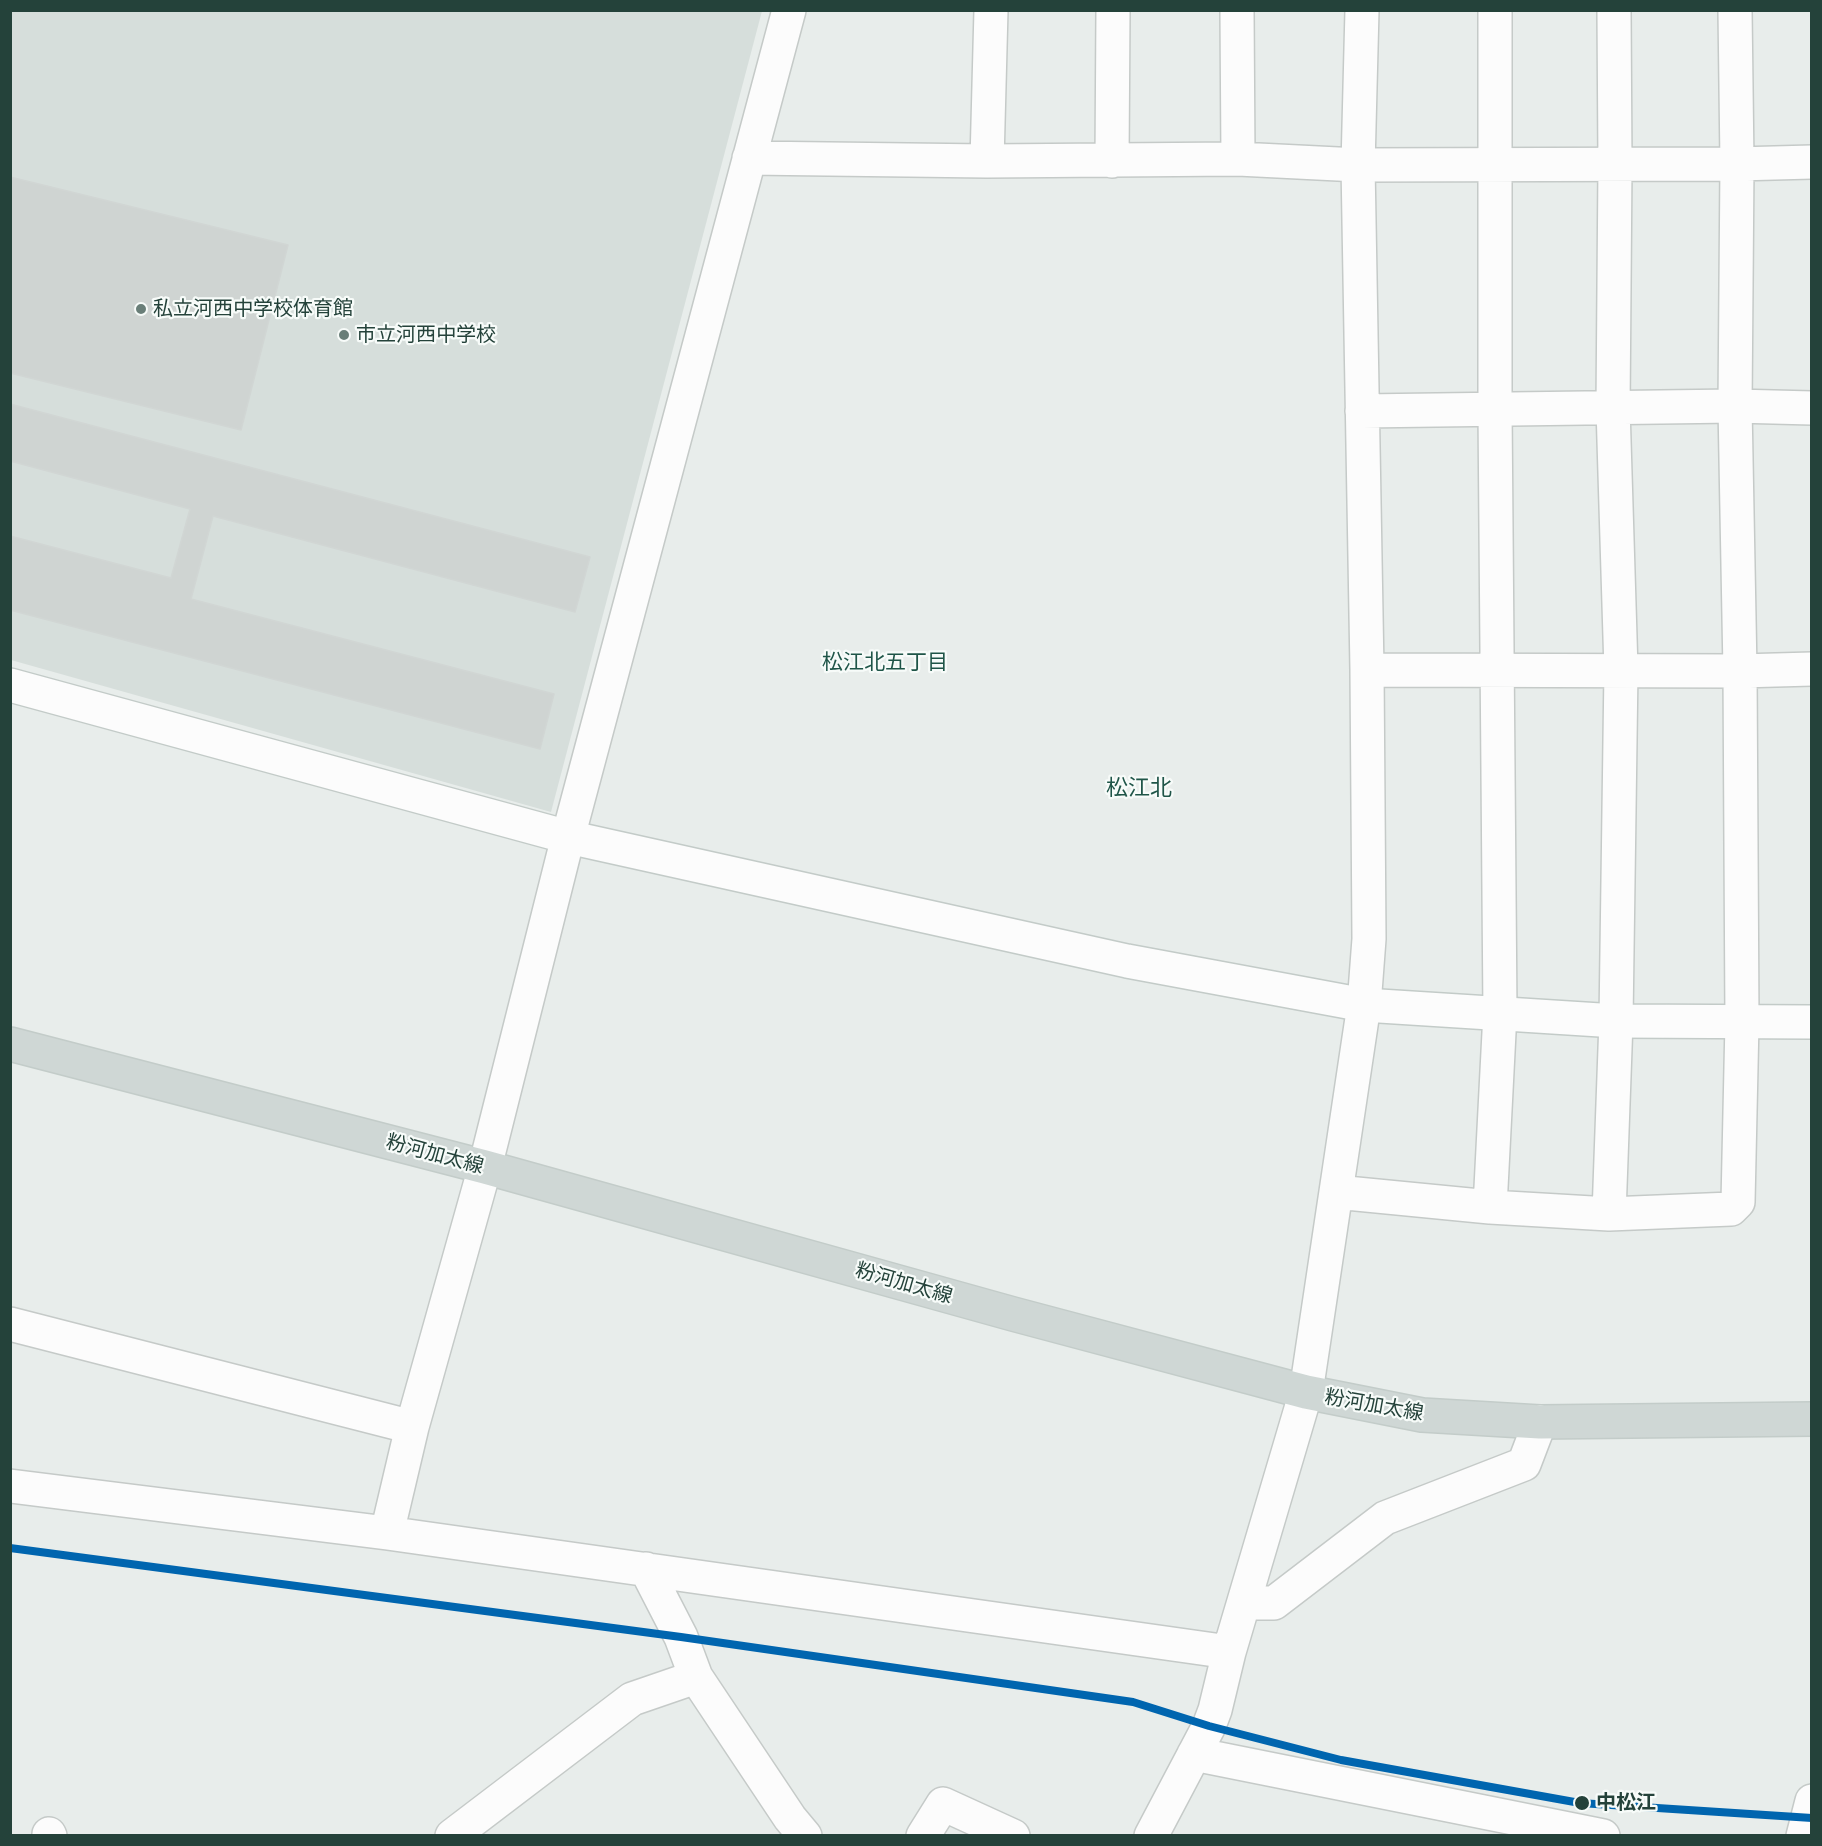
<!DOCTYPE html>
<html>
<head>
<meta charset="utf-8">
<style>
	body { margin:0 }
	#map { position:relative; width:1822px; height:1846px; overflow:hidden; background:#e8edeb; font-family:Lato,sans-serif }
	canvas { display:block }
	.frame { position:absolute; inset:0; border:12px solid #24423a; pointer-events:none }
</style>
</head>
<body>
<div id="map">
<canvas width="1822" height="1846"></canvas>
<div class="frame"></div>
</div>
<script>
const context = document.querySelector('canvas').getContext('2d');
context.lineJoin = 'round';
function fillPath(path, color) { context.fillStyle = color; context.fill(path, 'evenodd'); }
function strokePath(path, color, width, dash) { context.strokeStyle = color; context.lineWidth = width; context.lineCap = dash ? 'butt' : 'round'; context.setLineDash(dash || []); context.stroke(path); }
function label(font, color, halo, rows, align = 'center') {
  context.font = font + ' Lato,"Noto Sans JP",sans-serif'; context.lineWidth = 4.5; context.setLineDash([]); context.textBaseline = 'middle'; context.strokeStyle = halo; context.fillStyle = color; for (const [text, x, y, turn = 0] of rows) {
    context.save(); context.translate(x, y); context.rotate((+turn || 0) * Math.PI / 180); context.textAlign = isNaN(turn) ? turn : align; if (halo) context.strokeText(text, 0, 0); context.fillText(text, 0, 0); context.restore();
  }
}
fillPath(new Path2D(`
	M10 11H762L551 812 11 660Z`), '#d6dedb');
const building = new Path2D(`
	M10 177 288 245 241 430 10 373Z
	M10 404 590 557 575 612 213 516 191 599 554 694 540 749 10 610V536L171 578 190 509 10 461Z`);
fillPath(building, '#cfd4d2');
strokePath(building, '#d1d6d4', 1.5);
const street = new Path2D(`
	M1237 10 1238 159
	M749 158 987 161 1238 159 1358 165 1737 164 1812 162
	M987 161 991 10
	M1112 161 1113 10
	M1362 411 1735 406 1812 408
	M1367 670 1740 671 1812 669
	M1336 1192 1490 1207 1500 1013 1495 409V10
	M1490 1207 1609 1214 1731 1209 1738 1202 1742 1022 1740 671 1735 406 1737 164 1735 10
	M1609 1214 1616 1021 1621 670 1613 408 1615 165 1614 10
	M10 1324 412 1427
	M10 1486 387 1533 1229 1652
	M387 1533 412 1427 485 1167 568 837 789 10
	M1244 1603H1274L1385 1518 1524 1464 1540 1422
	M696 1677 790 1818 805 1836
	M1194 1754 1603 1836
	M49 1834 50 1836
	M452 1836 632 1699 696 1677 681 1637 646 1569
	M923 1836 943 1804 1013 1836
	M1151 1836 1209 1726 1215 1710 1229 1652 1306 1392 1364 1005 1369 939 1367 670 1358 165 1362 10
	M1803 1836 1812 1801`);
const secondary = new Path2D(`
	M10 685 568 837 1127 961 1364 1005 1616 1021 1812 1022`);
const primary = new Path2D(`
	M10 1044 485 1167 1013 1314 1306 1392 1422 1415 1540 1422 1812 1419`);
strokePath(street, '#c5cac8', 36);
strokePath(secondary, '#c3cbc8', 36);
strokePath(primary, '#c3ccc9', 36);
strokePath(street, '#fcfcfc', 33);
strokePath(secondary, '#fcfcfc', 33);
strokePath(primary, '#cfd7d5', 33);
strokePath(new Path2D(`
	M10 1548 681 1637 1133 1702 1209 1726 1341 1760 1580 1803 1812 1818`), '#0065af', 8);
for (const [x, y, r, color] of [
	[141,309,6,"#697e78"],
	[344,335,6,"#697e78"],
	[1582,1803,8,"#24423a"]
]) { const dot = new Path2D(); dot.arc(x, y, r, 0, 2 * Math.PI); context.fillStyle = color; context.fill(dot); strokePath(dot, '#f7fbf9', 2); }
label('20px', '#24423a', '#f7fbf9', [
	["私立河西中学校体育館",153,309],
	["市立河西中学校",356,335]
], 'left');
label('20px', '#24423a', '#f7fbf9', [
	["粉河加太線",435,1154,15],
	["粉河加太線",904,1283,16],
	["粉河加太線",1374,1405,10]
]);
label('bold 20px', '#24423a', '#f7fbf9', [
	["中松江",1596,1803]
], 'left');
label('21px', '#1f5548', '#f7fbf9', [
	["松江北五丁目",885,662]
]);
label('22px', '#1f5548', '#f7fbf9', [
	["松江北",1139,788]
]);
</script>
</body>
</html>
